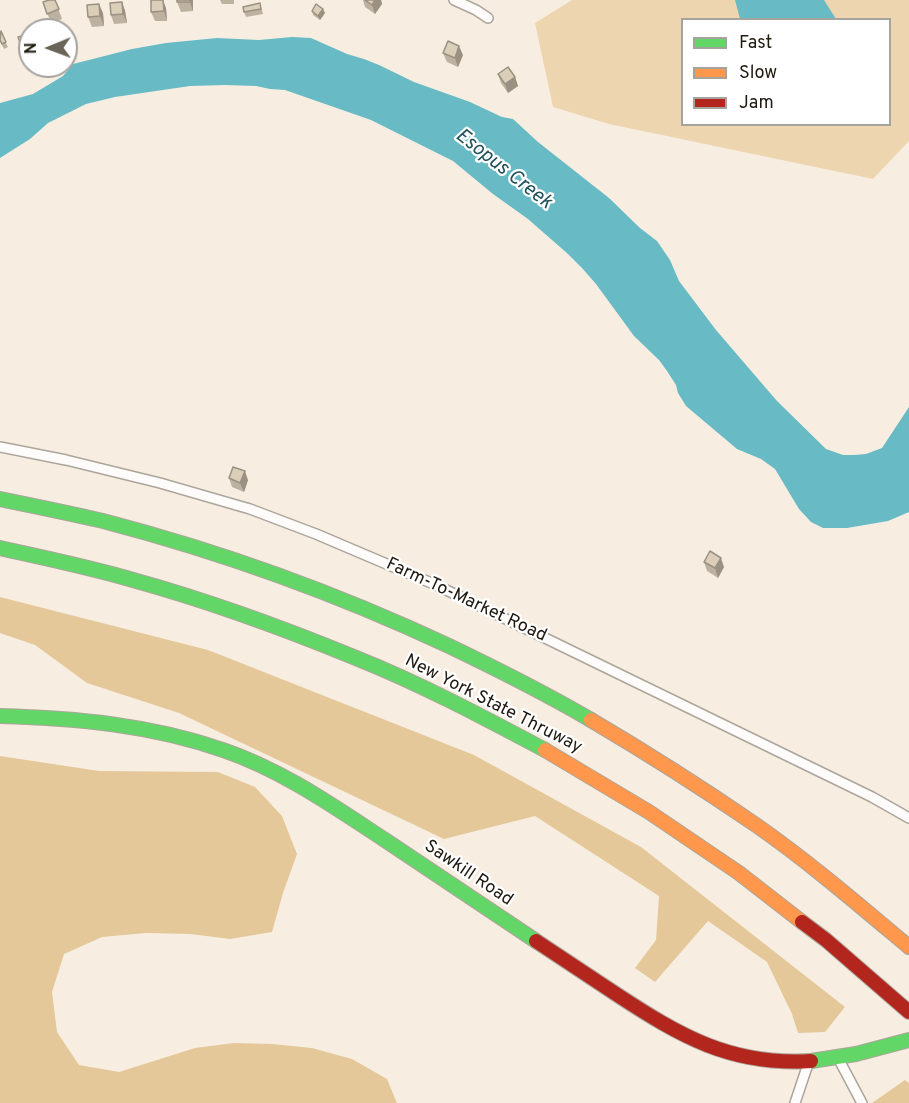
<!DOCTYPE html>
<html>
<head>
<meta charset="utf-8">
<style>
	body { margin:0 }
	#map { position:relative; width:909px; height:1103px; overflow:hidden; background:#f7eee1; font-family:Overpass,sans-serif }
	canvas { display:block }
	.legend { position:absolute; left:681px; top:18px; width:210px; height:108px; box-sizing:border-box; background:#fff; border:2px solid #a6a39f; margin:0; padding:8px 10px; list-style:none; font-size:18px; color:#20190f }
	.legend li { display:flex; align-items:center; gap:12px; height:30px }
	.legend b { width:30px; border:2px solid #a6a39f }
	.north { position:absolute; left:18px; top:18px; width:60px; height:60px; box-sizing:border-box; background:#fff; border:2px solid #a6a39f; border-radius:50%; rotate:269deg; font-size:16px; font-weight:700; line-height:24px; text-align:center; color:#20190f }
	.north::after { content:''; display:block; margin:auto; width:21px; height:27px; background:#6b6458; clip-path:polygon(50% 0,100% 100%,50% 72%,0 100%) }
</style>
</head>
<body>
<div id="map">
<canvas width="909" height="1103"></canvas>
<ul class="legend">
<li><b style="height:8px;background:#63d668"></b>Fast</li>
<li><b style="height:8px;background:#ff974d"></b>Slow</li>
<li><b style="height:8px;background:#b3261e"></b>Jam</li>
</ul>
<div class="north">N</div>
</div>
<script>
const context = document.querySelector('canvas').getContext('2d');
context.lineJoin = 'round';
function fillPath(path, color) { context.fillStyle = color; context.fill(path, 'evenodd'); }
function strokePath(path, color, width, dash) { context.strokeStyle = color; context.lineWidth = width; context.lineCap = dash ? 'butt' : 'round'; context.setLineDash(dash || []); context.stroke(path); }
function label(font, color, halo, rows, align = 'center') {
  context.font = font + ' Overpass,sans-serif'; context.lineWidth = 4.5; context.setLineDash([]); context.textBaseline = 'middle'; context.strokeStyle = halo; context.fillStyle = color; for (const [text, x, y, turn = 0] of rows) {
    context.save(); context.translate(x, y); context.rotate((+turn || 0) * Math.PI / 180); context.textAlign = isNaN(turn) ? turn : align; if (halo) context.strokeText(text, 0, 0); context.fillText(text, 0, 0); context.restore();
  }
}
fillPath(new Path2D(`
	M572 0H909V141L873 179 609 124 553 107 535 23ZM682 20H890V124H682Z`), '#edd5b0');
fillPath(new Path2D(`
	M0 597 208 650 474 755 641 847 845 1007 825 1032 798 1033 792 1014 767 962 708 921 655 982 635 968 656 940 659 896 535 816 444 839 179 713 87 683 35 645 0 633Z
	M0 756 99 771 218 772 255 787 282 816 297 854 283 893 272 932 230 939 190 934 146 933 102 937 64 954 52 992 57 1032 79 1065 119 1072 195 1048 234 1043 272 1044 312 1048 352 1059 387 1079 397 1103H0Z
	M905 1080 909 1083V1103H872Z`), '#e4c89a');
fillPath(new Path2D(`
	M735 0H824L836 19H740Z
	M292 37 311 38 347 54 364 59 379 65 414 82 470 102 502 117 513 119 538 142 609 198 640 228 657 241 670 260 679 281 716 330 777 401 826 449 843 455H854L866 454 882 448 909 407V512L888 521 847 528H823L811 522 799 509 775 469 761 459 737 449 686 406 678 393 676 385 667 371 659 360 634 336 596 284 582 268 568 254 528 219 493 194 453 161 371 120 285 90 270 89 256 86 225 85 190 86 115 97 86 104 48 123 30 139 0 158V103L33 94 63 76 73 64 132 49 166 43 217 38 259 40Z`), '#68bac5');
const street = new Path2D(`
	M454 0 476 10 488 18
	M0 447 66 460 160 483 250 509 316 534 436 585 872 797 909 818
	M838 1058 862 1103
	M795 1103 809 1061`);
const fast = new Path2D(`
	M0 499C34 506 69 513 103 521 222 552 338 594 449 646 497 669 545 693 591 720
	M0 548C44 558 89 567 133 580 209 601 283 628 356 658 421 684 483 717 545 750
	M0 716C76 718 151 725 223 750 282 770 333 806 385 840 435 874 486 907 536 941
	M811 1061 856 1054 909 1040`);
const slow = new Path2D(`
	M591 720C647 753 702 788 756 825 809 862 859 905 909 947
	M545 750 649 812 739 873 802 922`);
const jam = new Path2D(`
	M802 922 826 940 909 1012
	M536 941C563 959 589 976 616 994 680 1036 731 1066 811 1061`);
strokePath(street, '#aca59b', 12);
strokePath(fast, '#aca59b', 16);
strokePath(slow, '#aca59b', 16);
strokePath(jam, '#aca59b', 16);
strokePath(street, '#fefcfa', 9);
strokePath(fast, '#63d668', 14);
strokePath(slow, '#ff974d', 14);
strokePath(jam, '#b3261e', 14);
fillPath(new Path2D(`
	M55 0 62 19 51 23 43 2Z
	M193 0V11L181 12 177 2Z
	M220 0H234V4H222Z
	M363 0H381L382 4 375 14 365 7Z
	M122 2 125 11 127 23 114 24 111 15Z
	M260 3 263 14 246 17 244 12Z
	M166 8 167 21H155L151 12Z
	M312 11 325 13 320 20 313 15Z
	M103 13 104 26 92 27 88 17Z
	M0 32 8 47 4 49 0 41Z
	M26 35 30 48 22 50 18 37Z
	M443 53 463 55 458 67 447 62Z
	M498 74 515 77 518 86 508 93 501 83Z
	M229 478 248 480 244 492 232 487Z
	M704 562 724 567 718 578 707 571Z`), '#bdb2a0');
fillPath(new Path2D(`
	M163 0 166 8 167 21 164 11Z
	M190 0H193V11L190 2Z
	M375 0H381L382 4 375 14 372 5Z
	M122 2 125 11 127 23 123 14Z
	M99 4 103 13 104 26 100 16Z
	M323 9 325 13 320 20 318 16Z
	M459 46 463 55 458 67 455 58Z
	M515 77 518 86 508 93 505 84Z
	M245 471 248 480 244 492 240 483Z
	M721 558 724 567 718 578 715 568Z`), '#9a9182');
const building = new Path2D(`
	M49 0H55L59 9 47 14 43 2Z
	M151 0H163L164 11 151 12Z
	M177 0H190V2H177Z
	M365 0H375L372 5Z
	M122 2 123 14 111 15 110 3Z
	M260 3 261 9 244 12 243 7Z
	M99 4 100 16 88 17 87 5Z
	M316 4 323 9 318 16 312 11Z
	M1 31 6 42 2 44 0 40Z
	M26 35 29 43 21 45 18 37Z
	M448 41 459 46 455 58 443 53Z
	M508 67 515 77 505 84 498 74Z
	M233 467 245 471 240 483 229 478Z
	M710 551 721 558 715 568 704 562Z`);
fillPath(building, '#dccfba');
strokePath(building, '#9a9182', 1.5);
label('18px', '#20190f', '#fff', [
	["Farm-To-Market Road",466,601,25],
	["New York State Thruway",493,705,27],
	["Sawkill Road",468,874,34]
]);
label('italic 20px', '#22535d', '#fff', [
	["Esopus Creek",503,170,38]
]);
</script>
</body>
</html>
